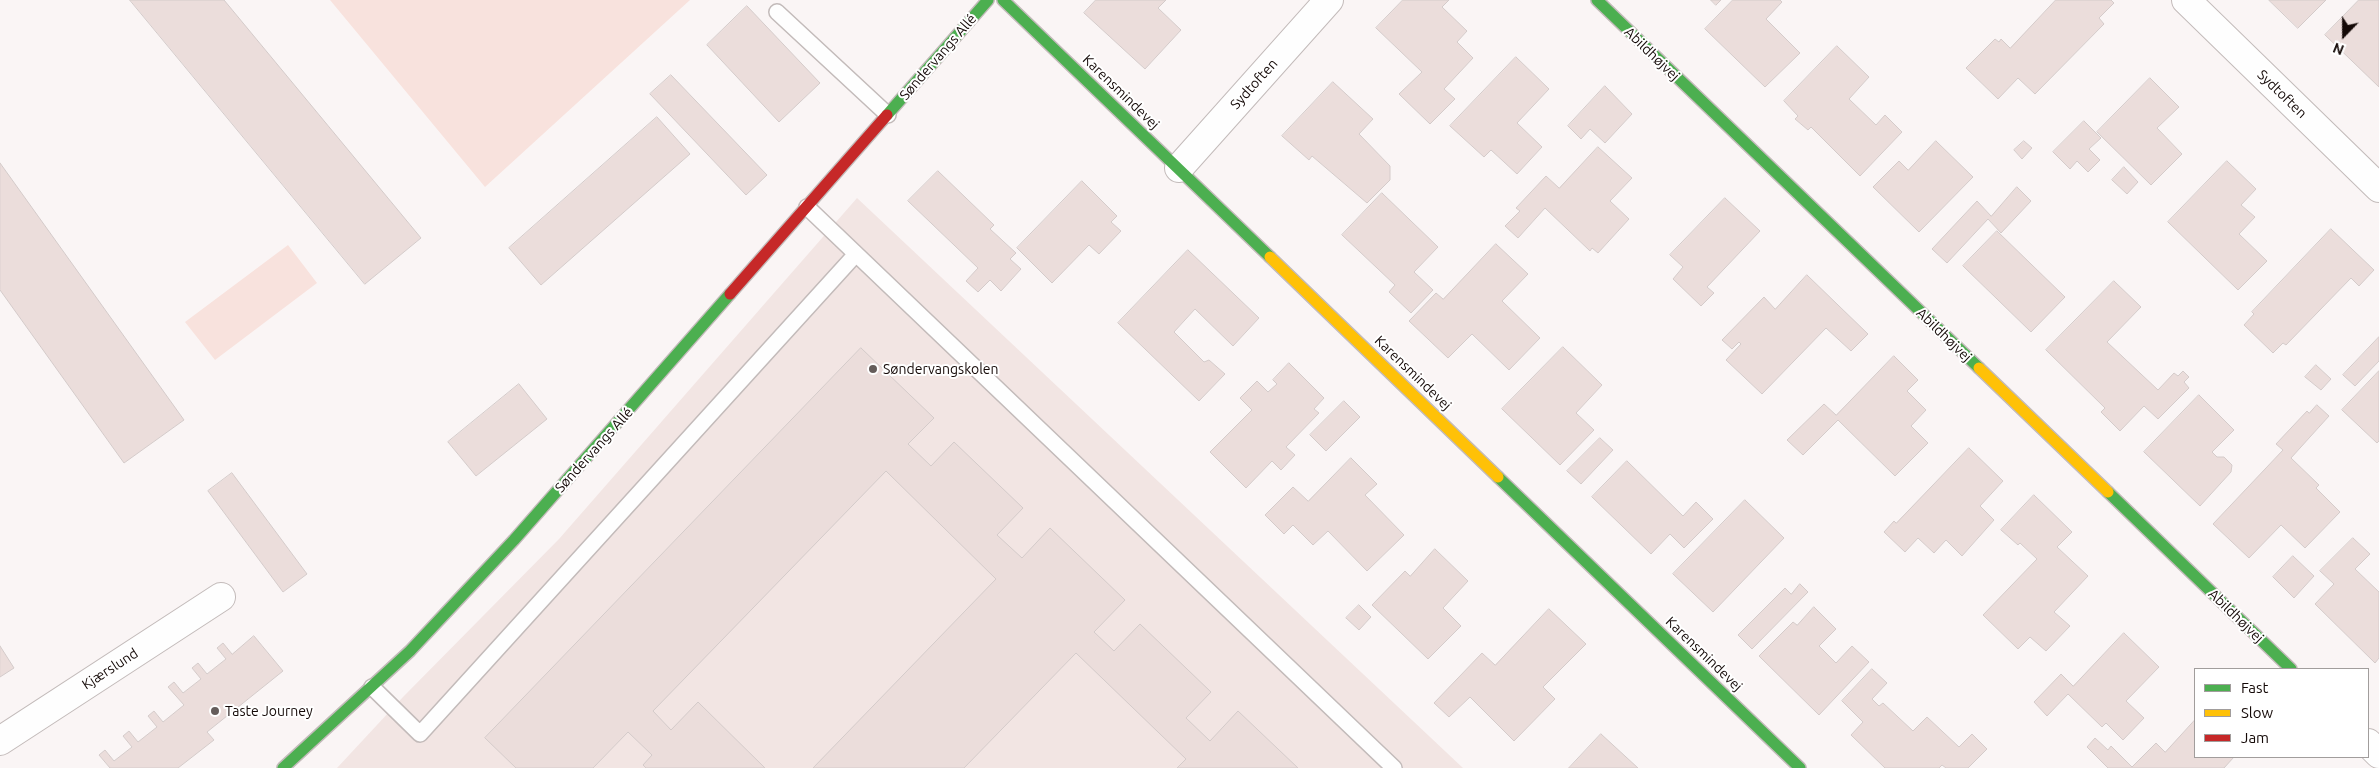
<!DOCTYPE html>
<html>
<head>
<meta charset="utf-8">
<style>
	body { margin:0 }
	#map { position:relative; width:2379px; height:768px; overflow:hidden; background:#faf5f5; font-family:Ubuntu,sans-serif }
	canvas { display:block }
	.legend { position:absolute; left:2194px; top:668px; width:175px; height:90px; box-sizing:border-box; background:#fff; border:1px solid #a19d9c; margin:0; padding:6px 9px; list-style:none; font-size:15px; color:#140907 }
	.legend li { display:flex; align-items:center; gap:10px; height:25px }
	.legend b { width:25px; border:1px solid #a19d9c }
	.north { position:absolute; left:2319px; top:10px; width:50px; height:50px; -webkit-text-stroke:4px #fff; paint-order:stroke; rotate:202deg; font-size:14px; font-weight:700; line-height:20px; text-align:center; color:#140907 }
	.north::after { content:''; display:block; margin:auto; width:18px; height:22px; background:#140907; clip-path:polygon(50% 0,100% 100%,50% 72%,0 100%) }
</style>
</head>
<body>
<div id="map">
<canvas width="2379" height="768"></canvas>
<ul class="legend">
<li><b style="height:6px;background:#4caf50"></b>Fast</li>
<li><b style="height:6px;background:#ffc107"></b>Slow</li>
<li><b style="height:6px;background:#c62828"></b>Jam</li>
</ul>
<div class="north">N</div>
</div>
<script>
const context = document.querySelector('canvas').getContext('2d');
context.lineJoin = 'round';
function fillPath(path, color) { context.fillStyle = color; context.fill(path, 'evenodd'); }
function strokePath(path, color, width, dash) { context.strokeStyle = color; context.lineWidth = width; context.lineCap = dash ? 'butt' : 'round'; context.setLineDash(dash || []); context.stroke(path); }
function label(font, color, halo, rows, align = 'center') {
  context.font = font + ' Ubuntu,sans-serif'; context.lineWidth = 4; context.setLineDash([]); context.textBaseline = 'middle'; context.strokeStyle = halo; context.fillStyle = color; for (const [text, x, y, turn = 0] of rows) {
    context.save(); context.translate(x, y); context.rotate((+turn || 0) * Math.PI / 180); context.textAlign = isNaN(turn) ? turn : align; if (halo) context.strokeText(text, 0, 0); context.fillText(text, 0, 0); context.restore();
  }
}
fillPath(new Path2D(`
	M857 198 1463 768H337L403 697 559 539Z`), '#f2e5e3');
fillPath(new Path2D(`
	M330 0H690L485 187Z
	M288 245 317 283 215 360 185 322Z`), '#f8e2dd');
const building = new Path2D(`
	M130 0H224L421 238 365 284Z
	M1096 0H1166L1158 8 1181 30 1145 69 1084 13Z
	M1403 0H1449L1442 7 1467 31 1457 42 1473 58 1444 89 1455 99 1430 124 1399 94 1422 72 1376 28Z
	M1711 0H1721L1716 5Z
	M1733 0H1780L1782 2 1766 19 1800 53 1765 87 1705 29Z
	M2056 0H2111L2114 3 2099 18 2104 24 2035 94 2018 78 1998 99 1966 68 1995 39 1999 42 2001 39 2010 48Z
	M2269 0H2326L2298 28Z
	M2359 0H2379V87L2325 35Z
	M747 6 820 83 779 122 707 45Z
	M1837 46 1869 77 1849 99 1876 125 1885 115 1902 132 1860 176 1811 127 1808 130 1795 119 1798 116 1784 101Z
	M1516 57 1549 89 1517 123 1542 147 1517 174 1491 150 1484 157 1450 126Z
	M671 75 767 175 746 195 650 94Z
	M2150 78 2179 107 2157 128 2182 154 2151 185 2097 132Z
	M1333 82 1373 119 1359 134 1390 166V180L1367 203 1312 156 1309 160 1282 136Z
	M1605 86 1632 114 1605 143 1590 129 1581 139 1568 126Z
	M657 117 690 154 541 285 509 248Z
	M2084 121 2101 138 2089 149 2100 160 2088 172 2077 161 2070 169 2053 152Z
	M1936 141 1973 177 1919 232 1873 187 1899 161 1908 170Z
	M2024 141 2032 148 2022 159 2014 150Z
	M1598 147 1632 178 1610 201 1629 219 1598 253 1592 248 1590 251 1545 208 1518 238 1505 226 1520 211 1516 208 1546 176 1559 188Z
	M2227 161 2256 189 2241 205 2255 217 2239 234 2267 261 2238 290 2168 222Z
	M0 163 184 420 124 463 0 290Z
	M2124 167 2138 182 2127 194 2112 180Z
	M938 171 994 225 990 229 1016 253 1010 259 1021 269 1001 291 990 280 978 292 966 281 978 268 908 201Z
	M1082 181 1117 216 1111 222 1121 231 1099 254 1089 245 1052 283 1017 248Z
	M2017 187 2031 201 2001 233 1988 219 1947 263 1932 249 1977 201 1991 216Z
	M1382 193 1438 247 1414 272 1433 290 1411 313 1389 292 1395 285 1342 235Z
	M1725 198 1760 231 1707 287 1714 293 1701 306 1673 279 1683 267 1670 255Z
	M2331 229 2374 270 2359 286 2351 278 2286 345 2283 343 2273 353 2244 325 2254 314 2252 312Z
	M1997 231 2065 297 2031 332 1963 266Z
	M1496 244 1528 274 1502 301 1540 338 1509 370 1472 334 1448 358 1409 321 1436 293 1443 299Z
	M1188 250 1259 318 1233 346 1195 309 1174 332 1204 362 1209 360 1225 374 1199 401 1118 323Z
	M1807 275 1868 334 1851 351 1826 328 1762 394 1726 360 1741 344 1739 342 1732 349 1722 340 1764 297 1775 309Z
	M2114 281 2141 307 2107 342 2158 390 2174 373 2178 376 2183 371 2189 377 2184 382 2189 388 2158 419 2144 406 2120 431 2101 412 2105 408 2046 350Z
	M2379 337V361L2355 386 2343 375Z
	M1563 347 1602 385 1576 413 1594 430 1560 465 1502 409Z
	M861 348 934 418 908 444 931 466 954 442 1023 508 997 535 1022 558 1050 528 1125 600 1094 632 1114 651 1140 624 1211 692 1186 718 1210 741 1238 711 1298 768H1177L1186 759 1076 653 964 768H813L996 579 886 471 653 711 671 730 698 702 765 768H646L643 765 652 755 628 732 593 768H516L485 738Z
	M1894 356 1918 380 1907 391 1926 410 1911 426 1928 443 1895 476 1838 420 1803 455 1787 440 1824 404 1836 415Z
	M1289 363 1324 398 1314 409 1319 413 1286 447 1295 455 1281 470 1272 461 1246 488 1210 452 1252 410 1240 398 1257 381 1268 392 1277 384 1273 380Z
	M2316 365 2331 379 2321 390 2305 377Z
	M2379 371V441L2377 443 2342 410Z
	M519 384 547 419 476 476 448 442Z
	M2199 395 2234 430 2212 452 2217 457H2224L2232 465 2231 472 2200 506 2144 452Z
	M1344 401 1360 417 1326 451 1310 435Z
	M2317 405 2329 416 2291 458 2319 485 2316 488 2340 512 2305 548 2281 525 2249 558 2213 524 2283 450 2276 444 2307 411 2309 413Z
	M1600 438 1613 450 1581 484 1567 471Z
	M1969 448 2003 481 1980 506 1994 520 1962 556 1946 540 1934 553 1918 538 1905 552 1884 532 1894 521 1896 523Z
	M1351 458 1377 484 1365 495 1404 535 1367 571 1328 531 1313 545 1293 525 1284 534 1265 515 1293 487 1308 501Z
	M1627 461 1683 516 1696 502 1713 519 1684 548 1670 534 1651 554 1592 497Z
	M232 473 307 574 283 592 208 491Z
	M2034 495 2072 532 2057 547 2088 576 2054 612 2070 626 2046 651 2030 637 2018 649 1983 615 2037 559 2020 543 2018 545 2001 530Z
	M1745 500 1784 538 1713 612 1673 574Z
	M2353 538 2370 554 2355 569 2379 592V658L2375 663 2315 604 2334 584 2320 571Z
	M1435 549 1468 581 1443 608 1461 626 1428 659 1372 605 1405 571 1410 576Z
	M2293 556 2314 576 2294 598 2273 577Z
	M1800 584 1808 592 1752 649 1738 635 1785 588 1791 594Z
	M1359 605 1371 617 1359 630 1346 618Z
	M1814 607 1836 629 1819 646 1836 663 1852 646 1869 662 1819 715 1759 656 1793 622 1797 625Z
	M1549 609 1586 644 1543 687 1555 699 1514 741 1470 697 1449 717 1434 703 1482 653 1495 665Z
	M2124 633 2159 667 2126 701 2144 718 2123 740 2106 723 2102 727 2068 694 2047 716 2034 702 2061 674 2073 686Z
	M254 636 283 671 207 732 214 740 178 768H110L99 755 105 750 114 761 132 747 123 736 129 731 138 742 157 727 148 716 154 711 163 722 184 705 168 687 174 682 183 693 201 679 192 668 198 663 207 674 226 659 217 648 223 643 232 654Z
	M0 646 14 668 0 677Z
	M1872 669 1887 683 1872 699 1879 706 1883 703 1913 731 1927 717 1959 747 1972 734 1987 749 1968 768H1946L1942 765 1939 768H1885L1851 735 1863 722 1842 701Z
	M2195 720V757H2234L2224 768H2108L2087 747 2095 738 2108 750 2111 746 2132 767 2156 743 2165 752Z
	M1601 734 1638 768H1569Z`);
fillPath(building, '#ebdddb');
strokePath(building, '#d4cbca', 1);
const lane = new Path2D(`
	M777 12 888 115
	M807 207 1394 768
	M372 687 420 734 856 254`);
const street = new Path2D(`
	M2186 0 2379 188
	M1179 168 1329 0
	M0 741 221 597
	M2368 743 2379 754`);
const fast = new Path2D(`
	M1003 0 1270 257
	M1597 0 1979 368
	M887 115 988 0
	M1498 477 1800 768
	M2108 492 2291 669
	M283 768 410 651 514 540 730 294`);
const slow = new Path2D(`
	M1270 257 1498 477
	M1979 368 2108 492`);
const jam = new Path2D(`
	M730 294 887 115`);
strokePath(lane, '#c3bbba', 18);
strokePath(street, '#c3bbba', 30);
strokePath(fast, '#c3bbba', 14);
strokePath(slow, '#c3bbba', 14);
strokePath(jam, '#c3bbba', 14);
strokePath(lane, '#fefefe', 15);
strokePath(street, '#fefefe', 28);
strokePath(fast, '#4caf50', 11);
strokePath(slow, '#ffc107', 11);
strokePath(jam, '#c62828', 11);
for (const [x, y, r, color] of [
	[873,369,5,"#645c5a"],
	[215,711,5,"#645c5a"]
]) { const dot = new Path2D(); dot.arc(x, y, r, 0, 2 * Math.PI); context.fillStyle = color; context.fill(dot); strokePath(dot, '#fff', 2); }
label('14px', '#140907', '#fff', [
	["Abildhøjvej",1652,54,44],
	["Søndervangs Allé",938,57,-49],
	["Sydtoften",1254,84,-48],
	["Karensmindevej",1121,92,44],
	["Sydtoften",2282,94,44],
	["Abildhøjvej",1944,335,44],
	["Karensmindevej",1413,373,44],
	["Søndervangs Allé",594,450,-48],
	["Abildhøjvej",2236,616,44],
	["Karensmindevej",1704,654,44],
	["Kjærslund",110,669,-33]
]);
label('14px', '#140907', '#fff', [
	["Søndervangskolen",883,369],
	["Taste Journey",225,711]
], 'left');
</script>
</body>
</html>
